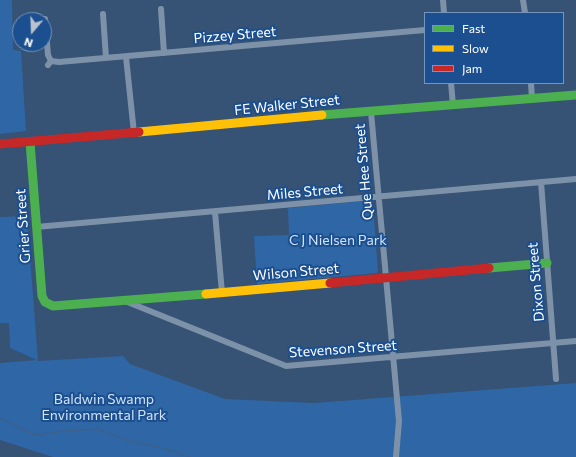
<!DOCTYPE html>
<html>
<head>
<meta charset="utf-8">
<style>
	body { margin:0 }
	#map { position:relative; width:576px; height:457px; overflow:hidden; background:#365274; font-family:Commissioner,sans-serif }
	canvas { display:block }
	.legend { position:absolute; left:424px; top:12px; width:140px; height:72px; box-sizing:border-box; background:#1b4f8f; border:1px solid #7695bc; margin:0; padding:5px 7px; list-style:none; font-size:12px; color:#fff }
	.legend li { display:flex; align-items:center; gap:8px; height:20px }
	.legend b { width:20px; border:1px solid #7695bc }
	.north { position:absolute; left:12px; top:12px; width:40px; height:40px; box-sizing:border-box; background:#1b4f8f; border:1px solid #7695bc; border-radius:50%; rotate:199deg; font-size:11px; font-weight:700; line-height:16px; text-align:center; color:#fff }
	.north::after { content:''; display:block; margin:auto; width:14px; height:18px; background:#b9c2ce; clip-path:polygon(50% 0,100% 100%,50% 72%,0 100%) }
</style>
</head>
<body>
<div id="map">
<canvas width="576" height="457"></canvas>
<ul class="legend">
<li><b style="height:5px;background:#4caf50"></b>Fast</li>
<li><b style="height:5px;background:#ffc107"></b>Slow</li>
<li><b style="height:5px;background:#c62828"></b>Jam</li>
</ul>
<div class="north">N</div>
</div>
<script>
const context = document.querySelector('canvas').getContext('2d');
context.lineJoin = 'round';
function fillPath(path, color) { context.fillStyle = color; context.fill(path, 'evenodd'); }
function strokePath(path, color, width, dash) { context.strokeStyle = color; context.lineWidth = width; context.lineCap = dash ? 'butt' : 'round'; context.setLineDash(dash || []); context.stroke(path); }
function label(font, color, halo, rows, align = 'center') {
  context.font = font + ' Commissioner,sans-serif'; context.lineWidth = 4; context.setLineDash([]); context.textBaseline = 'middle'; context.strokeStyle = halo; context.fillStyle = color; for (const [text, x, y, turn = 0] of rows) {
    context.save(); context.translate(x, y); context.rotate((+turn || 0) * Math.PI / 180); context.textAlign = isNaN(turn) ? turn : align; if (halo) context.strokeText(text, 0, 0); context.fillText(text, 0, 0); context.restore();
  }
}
fillPath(new Path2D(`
	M0 0H12L13 50 21 51 26 131 0 134Z
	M365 201 370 202 373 205 378 271 377 273 257 284 254 236 289 235 288 208Z
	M27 216 38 361 123 356 130 364 225 399 314 403 576 383V457H53L0 440V363L37 360 10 348 9 323H0V217Z`), '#2f66a5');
strokePath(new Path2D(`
	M0 418 35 435 65 431 97 429 132 442 164 448 190 457`), '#3b618d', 1.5);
strokePath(new Path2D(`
	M443 0 444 13
	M523 0 525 13
	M161 9 164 53
	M103 14 106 58
	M45 19 48 55 51 61
	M126 57 134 133
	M48 65 51 61 59 62 425 30
	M451 83 453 105
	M531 83 532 99
	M371 112 399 421 396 457
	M541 182 556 379
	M215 212 222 293
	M36 227 576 179
	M125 301 286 366 576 341`), '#7d92a8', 6);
strokePath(new Path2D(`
	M322 115 576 95
	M30 142 42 296 45 302 53 306 206 294
	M489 268 547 263`), '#4caf50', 9);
strokePath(new Path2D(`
	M139 132 322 115
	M206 294 330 283`), '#ffc107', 9);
strokePath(new Path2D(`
	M0 144 139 132
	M330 283 489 268`), '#c62828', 9);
label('14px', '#fff', '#1b4f8f', [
	["Pizzey Street",235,35,-5],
	["FE Walker Street",287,105,-6],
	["Que Hee Street",364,172,-95],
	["Miles Street",305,192,-5],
	["Grier Street",23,226,-94],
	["Wilson Street",296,272,-5],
	["Dixon Street",536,282,-95],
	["Stevenson Street",343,349,-4]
]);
label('14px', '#cfe3fa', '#1b4f8f', [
	["C J Nielsen Park",338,240],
	["Baldwin Swamp",104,399],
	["Environmental Park",104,415]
]);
</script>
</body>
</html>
